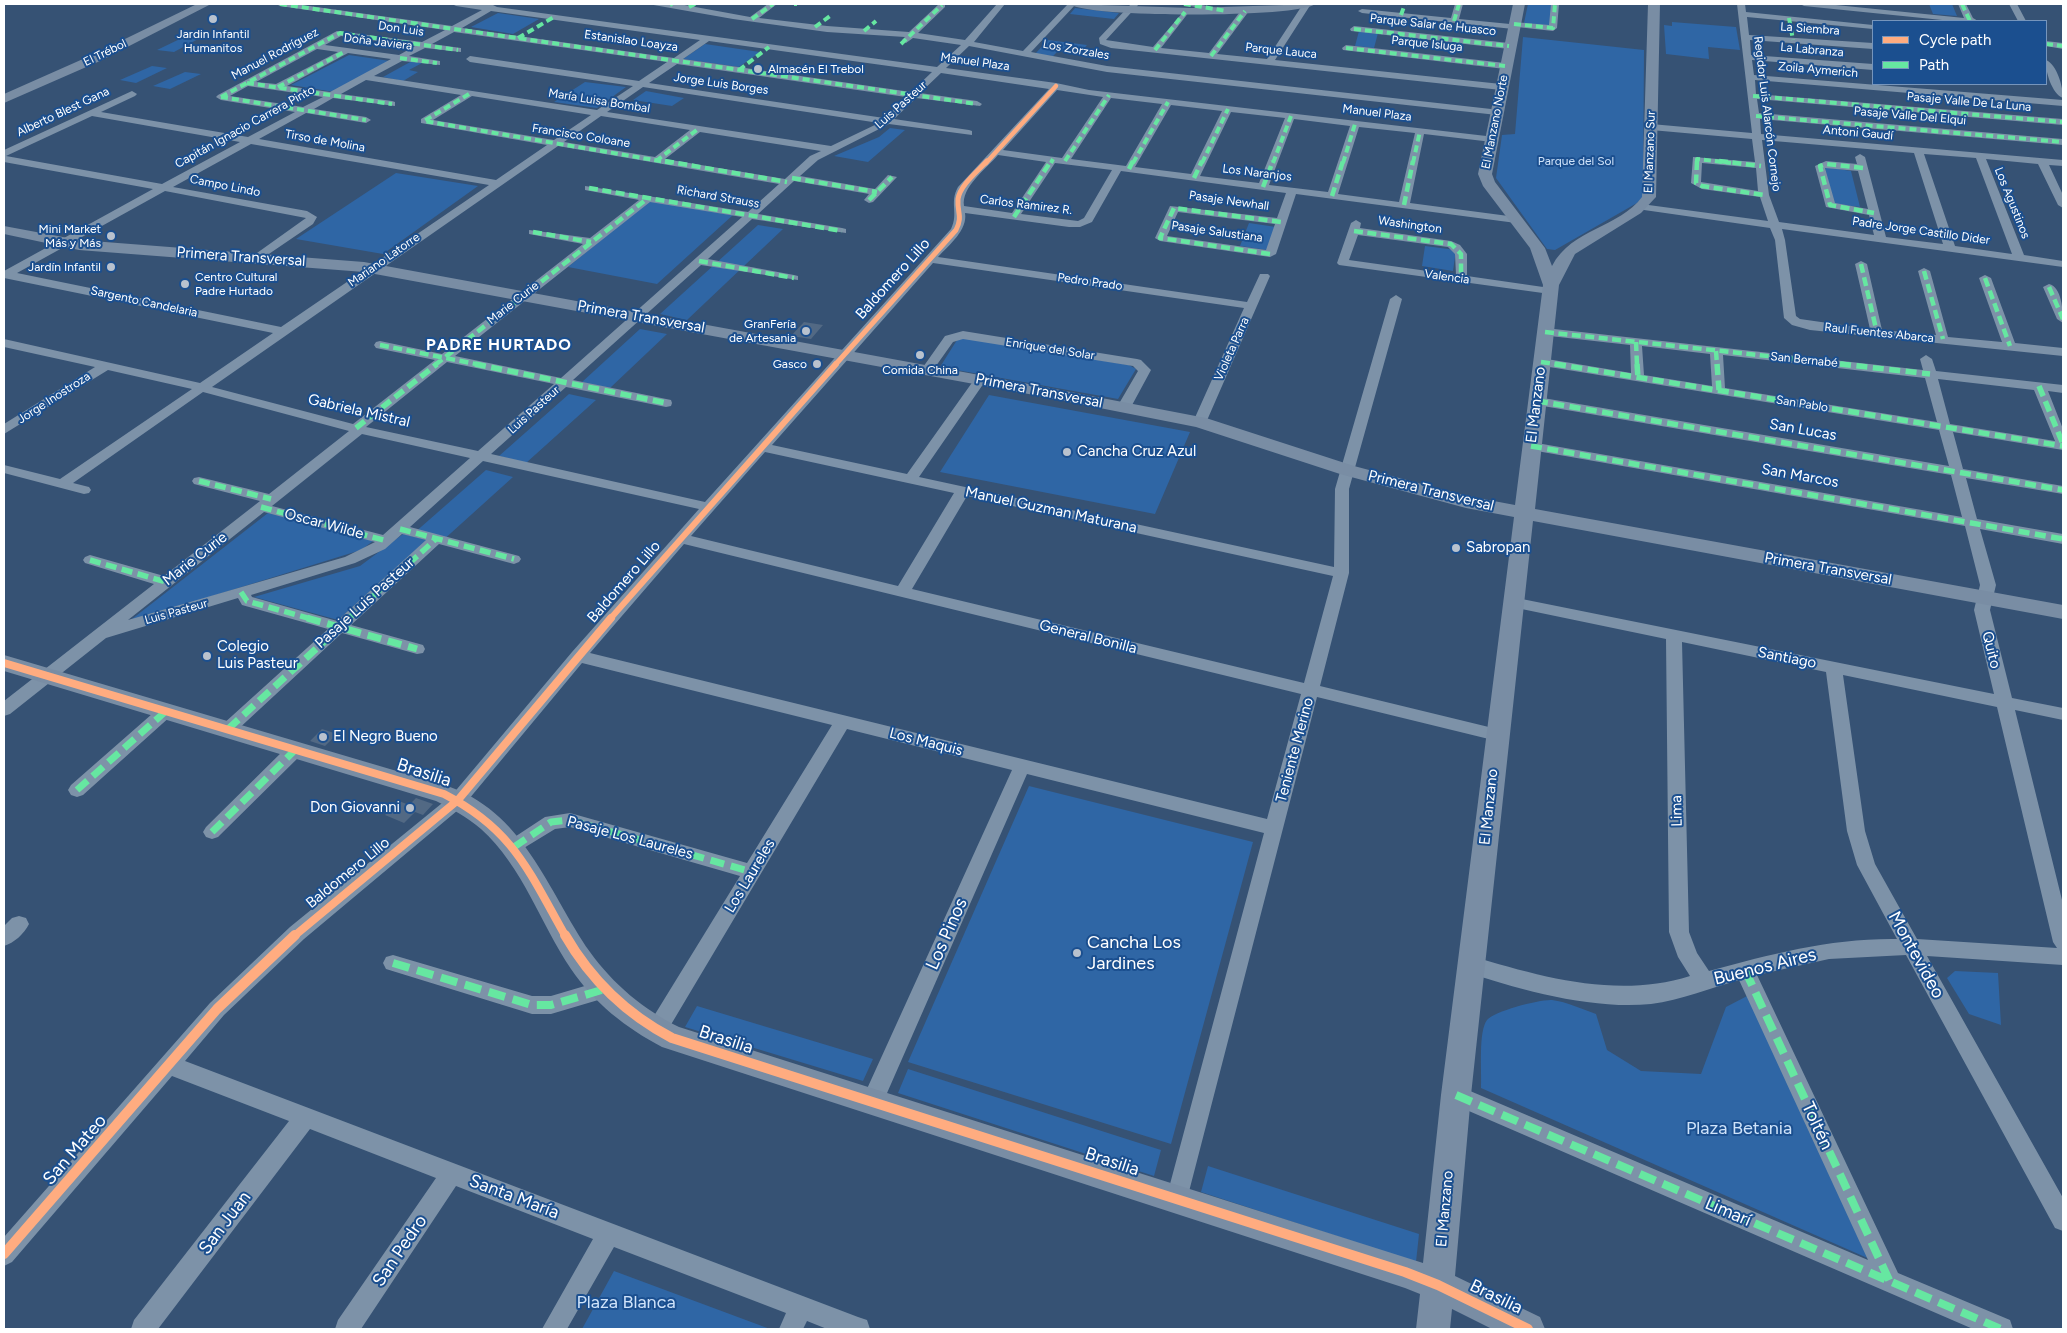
<!DOCTYPE html>
<html>
<head>
<meta charset="utf-8">
<style>
	body { margin:0 }
	#map { position:relative; width:2067px; height:1333px; overflow:hidden; background:#365274; font-family:Figtree,sans-serif }
	canvas { display:block }
	.frame { position:absolute; inset:0; border:5px solid #fff; pointer-events:none }
	.legend { position:absolute; left:1872px; top:20px; width:175px; height:65px; box-sizing:border-box; background:#1b4f8f; border:1px solid #7695bc; margin:0; padding:6px 9px; list-style:none; font-size:15px; color:#fff }
	.legend li { display:flex; align-items:center; gap:10px; height:25px }
	.legend b { width:25px; border:1px solid #7695bc }
</style>
</head>
<body>
<div id="map">
<canvas width="2067" height="1333"></canvas>
<div class="frame"></div>
<ul class="legend">
<li><b style="height:6px;background:#ffac80"></b>Cycle path</li>
<li><b style="height:6px;background:#66e7a1"></b>Path</li>
</ul>
</div>
<script>
const context = document.querySelector('canvas').getContext('2d');
context.lineJoin = 'round';
function fillPath(path, color) { context.fillStyle = color; context.fill(path, 'evenodd'); }
function strokePath(path, color, width, dash) { context.strokeStyle = color; context.lineWidth = width; context.lineCap = dash ? 'butt' : 'round'; context.setLineDash(dash || []); context.stroke(path); }
function label(font, color, halo, rows, align = 'center') {
  context.font = font + ' Figtree,sans-serif'; context.lineWidth = 4; context.setLineDash([]); context.textBaseline = 'middle'; context.strokeStyle = halo; context.fillStyle = color; for (const [text, x, y, turn = 0] of rows) {
    context.save(); context.translate(x, y); context.rotate((+turn || 0) * Math.PI / 180); context.textAlign = isNaN(turn) ? turn : align; if (halo) context.strokeText(text, 0, 0); context.fillText(text, 0, 0); context.restore();
  }
}
fillPath(new Path2D(`
	M1528 4H1553L1550 27 1524 23Z
	M1929 4H1952L1957 16 1933 14Z
	M1075 8 1119 13 1114 19 1070 14Z
	M498 13 539 19 513 34 471 27Z
	M1672 22 1736 27 1740 50 1708 47 1709 59 1666 54 1664 25 1672 26Z
	M1359 31 1378 33 1374 48 1355 46Z
	M184 37 200 38 174 52 157 50Z
	M1523 37 1644 50 1643 197 1637 203 1555 250 1547 249 1496 178 1502 135 1515 134Z
	M1048 40 1087 45 1080 53 1058 51 1053 56 1035 54Z
	M705 44 760 52 739 67 683 59Z
	M349 55 390 61 334 92 291 85Z
	M412 61 422 63 409 70 418 72 403 81 383 77Z
	M152 66 167 68 136 83 120 80Z
	M185 72 201 74 170 89 153 86Z
	M585 82 626 87 597 108 554 102Z
	M646 91 684 98 672 106 633 100Z
	M890 128 905 130 868 162 834 156 879 137Z
	M1825 167 1851 171 1860 207 1833 204Z
	M396 173 478 186 383 254 296 239Z
	M649 201 733 215 657 284 568 267Z
	M1249 223 1276 227 1267 250 1240 246Z
	M758 225 783 229 687 320 660 314Z
	M1425 246 1456 250 1453 271 1422 266Z
	M640 329 667 334 610 388 582 382Z
	M966 338 1129 365 1136 369 1118 399 940 367 957 340Z
	M569 394 596 400 526 463 499 456Z
	M989 395 1190 432 1155 514 940 472Z
	M486 470 513 477 441 542 413 534Z
	M268 513 373 541 361 550 135 620 132 619Z
	M403 534 427 540 338 620 254 597 360 566Z
	M1029 786 1253 842 1171 1144 908 1062Z
	M1955 971 1998 973 2001 1025 1969 1014 1947 978Z
	M1751 994 1872 1260 1481 1088C1482 1072 1478 1032 1487 1020 1494 1011 1541 999 1552 1000 1567 1002 1582 1009 1596 1014L1607 1050 1641 1071 1701 1074 1726 1007Z
	M697 1006 873 1059 863 1081 685 1027Z
	M908 1069 1161 1150 1154 1176 898 1093Z
	M1208 1166 1419 1234 1416 1262 1201 1192Z
	M614 1271 770 1329H582Z`), '#2f66a5');
fillPath(new Path2D(`
	M804 322 823 325 811 339 791 336Z
	M322 729 337 734 325 746 310 741Z
	M416 798 433 804 423 815 415 812 404 823 385 815 399 801 409 805Z`), '#526984');
fillPath(new Path2D(`
	M276 4H295L452 26 482 10 456 6 452 4 493 5 497 7 937 67 961 45 913 38 906 43 902 40 905 37 827 32 733 19 648 4H679L750 17 768 4H777L759 18 827 26 909 32 939 4H945V7L918 33 965 40 997 4H1005L974 42 1023 51 1068 4H1076L1031 52 1107 66 1500 110V114L1497 115 1107 72 969 46 946 68 1056 83 1089 90 1495 137 1497 139 1492 142 1424 134 1410 203 1516 217 1521 220 1516 223 1296 194 1276 254 1270 257 1160 241 1155 238 1170 206 1277 218 1286 193 1121 171 1092 222 1080 227H1069L965 213C968 230 949 245 938 257L1247 302 1260 274H1268L1270 276 1205 425H1195L1193 422 1244 308 933 263 772 445 907 474 976 377 980 376 986 380 919 477 1334 567 1335 489 1390 299 1396 295 1402 299 1349 489V573L1320 686 1497 729 1503 731 1506 735 1503 739 1497 741 1317 697 1185 1207 1177 1210 1169 1207 1166 1199 1264 833 1027 774 880 1109 872 1112 864 1109 861 1102 1012 770 847 729 663 1038 656 1040 649 1038 646 1031 649 1024 740 876 570 827 555 829 514 854 507 852 505 847 507 842 545 817 570 813 747 863 832 725 582 663 464 805 304 939 224 1015 185 1061 858 1317 867 1320 870 1329H827L807 1321 803 1329H779L786 1313 614 1247 567 1329H542L593 1239 456 1186 361 1329H335L338 1320 436 1178 310 1129 158 1329H131L134 1320 289 1121 172 1076 12 1262 4 1266V1237L210 1003 290 927 452 795 572 652 699 509 483 461 410 527 519 556 521 559 519 562 514 564 439 544 351 625 423 645 425 649 423 653 417 654 342 633 234 733 228 735 222 733 219 729 222 725 328 629 242 605 238 598 106 638 10 714 4 716V701L154 584 85 563 83 560 85 557 90 555 164 576 260 501 194 484 192 481 194 478 199 477 269 494 349 431 203 392 73 483 89 487 91 490 89 493 84 494 4 473V465L60 479 192 389 108 370 4 434V424L95 367 4 347V339L200 383 273 333 4 278V271L153 189 4 162V150L132 91 137 94 135 96 101 112 248 137 295 112 221 100 216 97 218 95 337 31 422 42 445 30 280 6ZM491 11 700 40 674 58 462 28ZM454 32 667 62 639 81 470 56 466 59 470 62 633 86 597 110 374 76 402 61 440 65V61L409 56 425 48 461 52V48L432 44ZM341 36 415 46 399 55 325 45ZM709 41 932 72 911 92 683 59ZM317 49 338 52 276 84 256 82ZM348 53 391 59 330 92 287 86ZM677 64 906 97 884 118 649 83ZM941 73 1049 89 958 187C949 203 959 213 951 229L705 502 491 454 566 387 666 407 671 406 672 403 671 400 573 380 701 265 798 280V276L794 275 708 259 752 219 846 233V229L842 228 758 214 794 181 869 194 864 200 869 203 873 202 897 177 888 175 875 189 800 176 818 160 889 124 972 135V131L969 130 894 119 916 98 980 106 982 104 977 101 920 93ZM366 80 461 95 421 119V123L547 145 496 180 259 139 306 113 366 123 371 120 366 117 314 109 333 98 395 106V102L392 101 341 94ZM248 86 323 97 303 107 230 96ZM643 87 879 123 831 146 607 112ZM1057 90 1103 97 1062 158 1003 150ZM472 96 591 115 554 140 433 120ZM1111 98 1162 104 1126 166 1071 159ZM1171 105 1222 111 1191 174 1135 167ZM1231 112 1285 118 1259 183 1200 176ZM92 116 240 142 162 184 6 156ZM601 116 690 130 655 157 564 142ZM1294 119 1350 126 1328 192 1269 185ZM1359 127 1415 133 1399 202 1338 194ZM700 132 821 151 810 156 785 179 665 159ZM251 144 489 185 281 327 17 273 165 191 306 218 250 258 252 260H260L313 224 317 217 307 211 173 187ZM558 146 779 184 748 212 585 186V190L639 200 590 238 529 230V234L583 244 442 354 380 341 376 342 374 345 376 348 435 360 353 424 212 387ZM998 155 1046 162 1012 213 964 206C961 187 986 169 998 155ZM1055 163 1112 170 1084 218 1078 221 1021 214ZM650 202 742 217 561 378 455 356ZM1178 212 1275 224 1266 250 1167 236ZM447 362 554 384 478 451 366 427ZM362 434 470 458 383 535 272 506ZM765 452 954 493 898 586 691 536ZM967 496 1333 576 1304 683 912 589ZM264 512 375 542 345 557 128 620ZM402 534 426 540 337 621 252 597 251 595 355 563 385 549ZM684 544 1301 694 1267 819 590 653Z
	M1131 4H1139L1106 40 1153 47 1185 10 1189 12 1161 48 1209 53 1242 9H1245L1249 11 1217 54 1267 59 1303 4H1311L1275 60 1501 84 1506 87 1501 90 1111 48 1100 44 1099 38Z
	M1180 4H1197L1231 11 1227 13Z
	M1455 4H1463L1459 19 1510 24 1514 22 1549 25 1551 4H1559L1557 28 1553 31 1517 27 1513 29 1362 13 1358 11 1362 9 1451 18Z
	M1737 4H1745L1746 12 1873 25V29L1747 17 1749 35 1873 43V49L1750 40 1751 55 1873 64V70L1752 60 1754 75 2063 100V106L1755 80 1756 94 2063 119V125L1757 99 1759 113 2063 139V145L1760 119 1761 134 2063 160V166L2049 165 2063 195V208L2058 205 2038 164 1986 159 2024 255 2063 261V267L1782 229 1785 240 1796 316 1800 319 1870 329 1855 264 1861 261 1867 264 1882 330 1936 335 1918 271 1924 268 1930 271 1948 337 2002 342 1979 278 1985 275 1991 278 2015 343 2063 348V356L1810 330 1792 325 1784 318 1775 240 1770 228 1637 209V205L1641 204 1768 221 1760 197 1702 189 1691 183 1693 157 1755 162 1752 139 1651 130 1646 127 1651 124 1752 133ZM1762 140 1914 153 1943 244 1886 237 1865 157 1860 154 1855 157 1857 164 1826 161 1815 166 1826 207 1869 215 1874 235 1779 222 1769 195ZM1924 154 1976 158 2012 254 1955 246ZM1702 163 1756 168 1758 191 1701 182ZM1825 168 1858 171 1868 209 1835 203Z
	M1800 4H1826L1964 18 1958 4H1966L1973 18 1978 21H1952L1804 6Z
	M2009 4H2017L2026 21H2018Z
	M1354 26 1509 43 1513 46 1509 49 1351 31 1350 29Z
	M2046 41 2063 43V49L2046 46Z
	M1346 45 1505 63 1509 66 1505 69 1343 50 1342 48Z
	M2046 60C2057 65 2063 86 2063 98 2052 94 2045 71 2046 60Z
	M1356 220 1361 223 1360 228 1451 241 1460 245 1467 254V276L1550 288 1556 291 1550 294 1339 265 1337 263 1351 223ZM1358 235 1448 247 1455 254 1456 275 1349 260Z
	M2049 284C2062 287 2063 311 2063 323L2057 319 2043 287Z
	M1545 328 1923 370 1920 359 1926 355 1932 359 1936 371 2063 385V393L2048 391 2063 429V450L1953 432 1963 469 2063 486V494L1966 478 1977 519 2063 534V544L1980 529 1996 585 1990 610 2012 698 2063 708V720L2015 710 2063 904V965L1927 956 2063 1198V1231L2055 1228 1906 955 1829 959 1757 975 1898 1273 2010 1320 2013 1329H1973L1448 1102 1445 1095 1448 1088 1456 1085 1868 1260 1739 980C1711 988 1681 1000 1651 1004 1593 1010 1518 990 1464 971L1461 965 1464 959 1471 956C1542 977 1617 999 1690 976L1678 957 1669 932 1666 639 1512 607 1507 606 1504 602 1507 598 1512 597 1994 694 1974 610 1980 585 1965 526 1531 450 1524 446 1531 442 1962 517 1951 475 1537 405 1531 401 1537 397 1949 466 1939 430 1537 365 1535 362 1541 358 1631 373 1630 345 1541 335 1539 332 1541 329ZM1642 346 1710 354 1712 386 1644 375ZM1723 355 1925 378 1937 422 1725 388ZM1938 379 2034 390 2055 441 1950 424ZM1682 642 1826 672 1847 831 1857 865 1897 939C1832 938 1771 954 1709 971L1697 953 1689 932ZM1843 675 1997 707 2053 942 2057 948 1917 939 1875 864 1865 831Z
	M963 331 1137 359 1141 360 1151 370 1131 407 1124 411 1117 407 1138 371 1133 366 963 339 953 342 931 373H923L921 370 945 336Z
	M166 705 172 707 174 711 172 715 83 795 77 797 71 795 68 790 71 785 160 707Z
	M296 743 302 744 305 749 302 754 218 837 212 839 206 837 203 832 206 827 290 744Z
	M19 916 26 918 29 924C24 934 14 943 4 946V926L12 918Z
	M393 955 532 996H551L605 980 612 983 615 989 612 995 605 998 551 1014H532L386 969 383 963 386 957Z`), '#7d92a8');
fillPath(new Path2D(`
	M197 4H211L100 61 4 103V94L92 55Z
	M1070 4 1192 8 1315 4C1300 18 1084 18 1070 4Z
	M1513 4H1525L1492 174 1495 182 1545 248 1552 266C1572 228 1619 228 1642 197L1648 4H1660L1656 197 1641 213 1575 254 1559 285 1535 509 2063 605V619L1533 521 1471 1095 1455 1276 1540 1317 1545 1329H1492L1452 1309 1450 1329H1416L1420 1294 1405 1288 662 1047C626 1028 594 1003 571 969 540 923 523 867 481 829 467 817 452 809 436 801L4 671V655L444 785C524 810 547 890 590 952 613 984 644 1010 679 1027L1423 1263 1441 1095 1514 517 1466 508 1340 474 1196 427 1034 395 364 272 79 250 4 234V226L79 240 364 262 1034 385 1206 418 1354 466 1467 496 1515 505 1543 285 1530 248 1483 186 1478 174Z`), '#798da4');
strokePath(new Path2D(`
	M280 4 977 104
	M794 4H797
	M1184 4 1227 11
	M1962 4 1970 21
	M670 5 672 4
	M689 7 695 4
	M1401 15 1405 4
	M1789 18 1793 40
	M752 19 773 4
	M1454 21 1459 4
	M1514 24 1553 28 1555 4
	M815 27 830 16
	M1354 29 1509 46
	M864 31 876 21
	M518 38 554 17
	M901 44 942 5
	M2046 44 2063 46
	M1346 48 1505 66
	M1155 50 1185 12
	M1211 56 1245 11
	M400 58 437 63
	M739 70 769 47
	M247 83 392 104
	M278 87 346 51
	M469 94 424 121 672 163
	M1753 96 2063 122
	M221 97 340 33 458 50
	M221 97 366 120
	M1756 116 2063 142
	M656 161 698 129
	M1065 161 1109 95
	M1051 163 1053 159
	M1133 163 1168 102
	M1202 163 1228 109
	M1273 163 1291 116
	M1343 163 1355 124
	M1413 163 1420 131
	M1697 163V159L1731 163`), '#66e7a1', 4, [7, 4]);
strokePath(new Path2D(`
	M665 161 787 182
	M1697 161 1696 183 1702 186 1764 195
	M1719 161 1761 166
	M1863 168 1826 164 1820 166 1830 205 1874 213
	M1129 169 1133 161
	M792 178 877 192
	M1194 178 1202 161
	M1263 187 1273 161
	M589 188 842 231
	M1332 196 1343 161
	M869 200 892 177
	M1404 205 1413 161
	M1014 217 1051 161
	M1354 231 1451 244 1461 254V279
	M533 232 591 242
	M1270 254 1160 238 1174 208 1281 222
	M699 261 794 278
	M1861 264 1877 333
	M1924 271 1943 339
	M1985 278 2010 346
	M2049 287 2063 319
	M1545 332 1851 365
	M1636 342 1637 365
	M380 345 481 365
	M1716 351 1717 365
	M1541 362 1562 365
	M435 365 648 198`), '#66e7a1', 4.5, [9, 4.5]);
strokePath(new Path2D(`
	M475 364 666 403
	M1555 364 2063 446
	M1637 364 1638 378
	M1717 364 1719 390
	M1840 364 1930 374
	M2039 386 2063 444
	M1537 401 2063 490
	M356 428 437 364
	M1531 446 2063 539
	M199 481 271 499
	M261 507 387 541
	M400 529 514 559
	M90 560 166 582
	M241 592 247 601 311 619
	M348 619 436 539`), '#66e7a1', 5.5, [11, 5.5]);
strokePath(new Path2D(`
	M307 618 417 649
	M228 729 350 618
	M77 790 166 711
	M212 832 296 749
	M514 847 551 822 570 820 752 872`), '#66e7a1', 7, [14, 7]);
strokePath(new Path2D(`
	M393 963 532 1005H551L605 989
	M1745 970 1890 1282
	M1456 1095 2001 1329`), '#66e7a1', 8, [17, 8]);
strokePath(new Path2D(`
	M986 163 1056 86`), '#ffac80', 4.5);
strokePath(new Path2D(`
	M835 365 956 230C963 216 957 213 958 199 960 185 978 171 987 161`), '#ffac80', 5);
strokePath(new Path2D(`
	M610 619 836 364`), '#ffac80', 6);
strokePath(new Path2D(`
	M4 663 444 794C514 830 529 872 566 937
	M293 937 458 800 611 618`), '#ffac80', 8);
strokePath(new Path2D(`
	M565 935C591 980 626 1014 672 1038L1405 1272 1438 1285 1528 1329
	M4 1254 217 1009 295 935`), '#ffac80', 10);
for (const [x, y, r, color] of [
	[213,19,5,"#b9c2ce"],
	[758,69,5,"#b9c2ce"],
	[111,236,5,"#b9c2ce"],
	[111,267,5,"#b9c2ce"],
	[185,284,5,"#b9c2ce"],
	[806,331,5,"#b9c2ce"],
	[920,355,5,"#b9c2ce"],
	[817,364,5,"#b9c2ce"],
	[1067,452,5,"#b9c2ce"],
	[1456,548,5,"#b9c2ce"],
	[207,656,5,"#b9c2ce"],
	[323,737,5,"#b9c2ce"],
	[410,808,5,"#b9c2ce"],
	[1077,953,5,"#b9c2ce"]
]) { const dot = new Path2D(); dot.arc(x, y, r, 0, 2 * Math.PI); context.fillStyle = color; context.fill(dot); strokePath(dot, '#1b4f8f', 2); }
label('12px', '#fff', '#1b4f8f', [
	["Parque Salar de Huasco",1433,25,6],
	["Don Luis",401,29,8],
	["La Siembra",1810,29,4],
	["Estanislao Loayza",631,41,8],
	["Doña Javiera",378,42,7],
	["Parque Isluga",1427,44,6],
	["Los Zorzales",1076,50,10],
	["La Labranza",1812,50,5],
	["Parque Lauca",1281,51,6],
	["El Trébol",105,53,-26],
	["Manuel Rodríguez",275,54,-28],
	["Manuel Plaza",975,62,8],
	["Zoila Aymerich",1818,70,5],
	["Jorge Luis Borges",721,84,8],
	["María Luisa Bombal",599,101,9],
	["Pasaje Valle De La Luna",1969,102,5],
	["Luis Pasteur",901,105,-42],
	["Alberto Blest Gana",63,112,-25],
	["Manuel Plaza",1377,113,7],
	["Regidor Luis Alarcón Cornejo",1767,114,83],
	["Pasaje Valle Del Elqui",1910,116,5],
	["El Manzano Norte",1495,122,-79],
	["Capitán Ignacio Carrera Pinto",245,127,-29],
	["Antoni Gaudí",1858,133,5],
	["Francisco Coloane",581,136,9],
	["Tirso de Molina",325,141,10],
	["El Manzano Sur",1650,152,-88],
	["Los Naranjos",1257,173,7],
	["Campo Lindo",225,186,11],
	["Richard Strauss",718,197,10],
	["Pasaje Newhall",1229,201,8],
	["Los Agustinos",2012,203,68],
	["Carlos Ramirez R.",1026,205,7],
	["Washington",1410,225,8],
	["Padre Jorge Castillo Dider",1921,231,8],
	["Pasaje Salustiana",1217,232,8],
	["Mariano Latorre",384,260,-35],
	["Valencia",1447,277,8],
	["Pedro Prado",1090,282,8],
	["Sargento Candelaria",144,302,12],
	["Marie Curie",513,303,-38],
	["Raul Fuentes Abarca",1879,333,6],
	["Enrique del Solar",1050,349,9],
	["Violeta Parra",1232,349,-66],
	["San Bernabé",1804,360,6],
	["Jorge Inostroza",54,398,-33],
	["San Pablo",1802,404,9],
	["Luis Pasteur",534,410,-42],
	["Luis Pasteur",176,612,-16]
]);
label('12px', '#fff', '#1b4f8f', [
	["Jardin Infantil",213,34,"center"],
	["Humanitos",213,48,"center"],
	["Almacén El Trebol",768,69,"left"],
	["Mini Market",101,229],
	["Más y Más",101,243],
	["Jardín Infantil",101,267],
	["Centro Cultural",195,277,"left"],
	["Padre Hurtado",195,291,"left"],
	["GranFería",796,324],
	["de Artesania",796,338],
	["Gasco",807,364],
	["Comida China",920,370,"center"]
], 'right');
label('12px', '#cfe3fa', '#1b4f8f', [
	["Parque del Sol",1576,161]
]);
label('15px', '#fff', '#1b4f8f', [
	["Primera Transversal",241,257,4],
	["Baldomero Lillo",893,279,-48],
	["Primera Transversal",641,317,10],
	["Primera Transversal",1039,391,11],
	["El Manzano",1536,405,-83],
	["Gabriela Mistral",359,411,13],
	["San Lucas",1803,430,10],
	["San Marcos",1800,476,10],
	["Primera Transversal",1431,491,14],
	["Manuel Guzman Maturana",1051,510,12],
	["Oscar Wilde",324,524,15],
	["Marie Curie",195,559,-38],
	["Primera Transversal",1828,569,10],
	["Baldomero Lillo",624,582,-49],
	["Pasaje Luis Pasteur",365,603,-42],
	["General Bonilla",1088,637,14],
	["Quito",1991,650,76],
	["Santiago",1787,658,11],
	["Los Maquis",926,742,14],
	["Teniente Merino",1295,750,-75],
	["El Manzano",1489,807,-84],
	["Lima",1677,811,-91],
	["Pasaje Los Laureles",630,838,15],
	["Baldomero Lillo",348,873,-39],
	["Los Laureles",750,876,-59],
	["El Manzano",1445,1209,-85]
]);
label('15px', '#fff', '#1b4f8f', [
	["Cancha Cruz Azul",1077,452],
	["Sabropan",1466,548],
	["Colegio",217,647],
	["Luis Pasteur",217,664],
	["El Negro Bueno",333,737],
	["Don Giovanni",400,808,"right"]
], 'left');
context.letterSpacing = '1px';
label('bold 16px', '#fff', '#1b4f8f', [
	["PADRE HURTADO",499,345]
]);
context.letterSpacing = '0px';
label('18px', '#fff', '#1b4f8f', [
	["Brasilia",424,773,18],
	["Los Pinos",947,934,-66],
	["Montevideo",1916,955,61],
	["Buenos Aires",1765,967,-14],
	["Brasilia",726,1040,18],
	["Toltén",1817,1126,65],
	["San Mateo",75,1150,-49],
	["Brasilia",1112,1162,18],
	["Santa María",514,1197,21],
	["Limarí",1728,1212,23],
	["San Juan",225,1223,-53],
	["San Pedro",400,1251,-56],
	["Brasilia",1496,1297,26]
]);
label('18px', '#fff', '#1b4f8f', [
	["Cancha Los",1087,943],
	["Jardines",1087,964]
], 'left');
label('18px', '#cfe3fa', '#1b4f8f', [
	["Plaza Betania",1739,1129],
	["Plaza Blanca",626,1303]
]);
</script>
</body>
</html>
